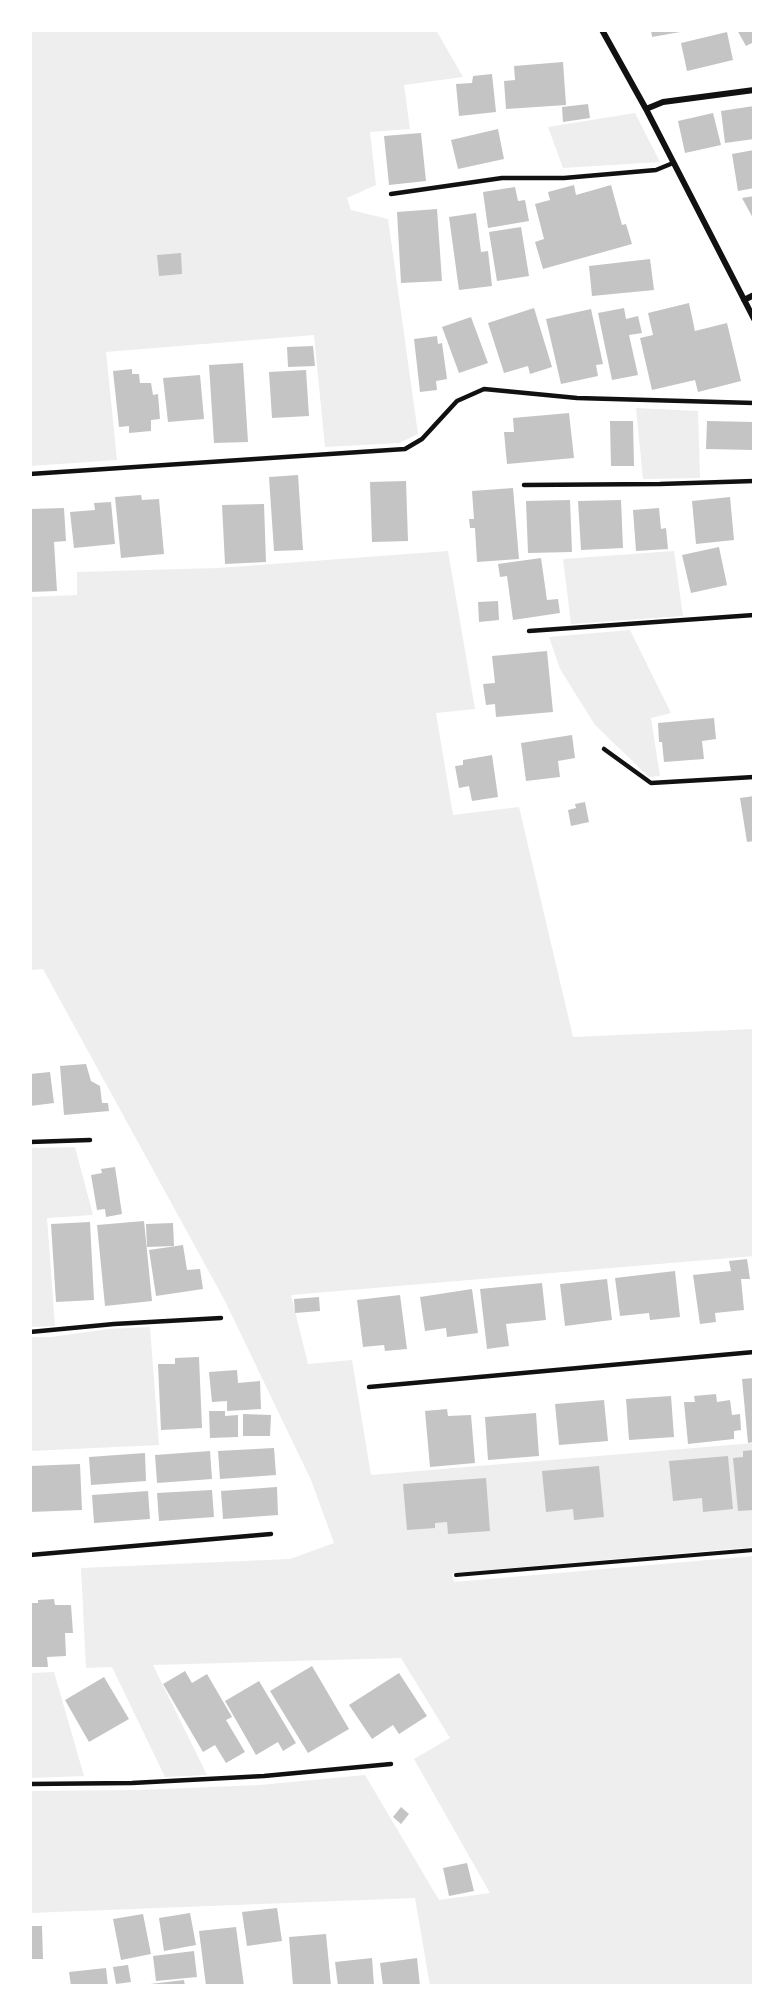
<!DOCTYPE html>
<html>
<head>
<meta charset="utf-8">
<style>
	body { margin:0 }
	#map { position:relative; width:784px; height:2016px; overflow:hidden; background:#fff; font-family:"Alegreya Sans",sans-serif }
	canvas { display:block }
	.frame { position:absolute; inset:0; border:32px solid #fff; pointer-events:none }
</style>
</head>
<body>
<div id="map">
<canvas width="784" height="2016"></canvas>
<div class="frame"></div>
</div>
<script>
const context = document.querySelector('canvas').getContext('2d');
context.lineJoin = 'round';
function fillPath(path, color) { context.fillStyle = color; context.fill(path, 'evenodd'); }
function strokePath(path, color, width, dash) { context.strokeStyle = color; context.lineWidth = width; context.lineCap = dash ? 'butt' : 'round'; context.setLineDash(dash || []); context.stroke(path); }
fillPath(new Path2D(`
	M30 30H436L463 77 404 85 410 129 370 132 376 185 347 198 351 210 388 219 418 434 399 443 325 447 314 335 106 352 117 460 30 466Z
	M635 113 660 162 563 168 548 127Z
	M636 408 698 411 700 478 643 479Z
	M448 551 475 709 436 713 453 815 519 807 573 1037 754 1029V1256L291 1295 308 1364 352 1360 371 1475 754 1443V1547L452 1573 454 1582 754 1556V1986H430L415 1898 30 1913V1791L139 1790 260 1785 365 1775 439 1900 490 1893 414 1759 450 1738 401 1658 153 1665 207 1775 165 1777 112 1667 86 1668 81 1568 290 1559 334 1543 311 1480 225 1301 43 969 30 970V597L77 595V572L218 568Z
	M674 551 683 616 571 624 563 559Z
	M630 630 671 713 651 718 660 776 649 777 595 725 560 669 549 637Z
	M75 1147 93 1215 47 1218 55 1326 30 1327V1148Z
	M150 1327 159 1445 30 1451V1337H51L109 1329Z
	M54 1672 84 1776 30 1778V1673Z`), '#eee');
fillPath(new Path2D(`
	M651 30H686V31L652 37Z
	M737 30H754V42L746 46Z
	M727 32 733 60 687 71 681 43Z
	M563 62 566 105 506 109 504 81 515 80 514 66Z
	M492 74 496 112 459 116 456 84 472 83 473 76Z
	M588 104 590 118 563 122 562 107Z
	M754 106V139L725 143 721 111Z
	M713 113 721 145 685 153 678 121Z
	M498 129 504 159 458 169 451 140Z
	M421 133 426 181 389 185 384 136Z
	M754 150V188L738 191 732 154Z
	M574 185 576 195 611 185 622 225 626 224 632 244 543 269 535 242 544 239 535 204 550 200 548 192Z
	M515 187 518 201 525 200 529 221 488 228 483 192Z
	M754 196V220L742 198Z
	M437 209 442 281 401 283 397 212Z
	M476 213 481 252 488 251 492 286 459 290 449 217Z
	M521 227 529 276 497 281 489 232Z
	M181 253 182 274 159 276 157 255Z
	M650 259 654 290 592 296 589 266Z
	M689 303 695 331 727 323 741 381 698 392 695 380 652 390 640 338 653 335 648 313Z
	M534 308 552 367 530 374 528 366 504 373 488 323Z
	M624 308 626 319 638 316 642 333 629 335 638 375 612 380 598 313Z
	M591 309 603 364 596 365 598 376 561 384 546 319Z
	M471 317 488 363 459 373 442 327Z
	M437 336 438 344 442 343 447 379 436 381 437 390 420 392 414 339Z
	M313 346 315 366 288 367 287 347Z
	M243 363 248 442 214 443 209 365Z
	M132 369V374H139L140 383H151L153 395 158 394 160 419 151 420V431L129 433V426L119 427 113 371Z
	M306 370 309 416 272 418 269 372Z
	M200 375 204 419 168 422 163 378Z
	M569 413 574 458 507 464 504 432H514L513 418Z
	M610 421H633L634 466H611Z
	M707 421 754 422V450L706 449Z
	M298 475 303 550 274 551 269 477Z
	M406 481 408 541 372 542 370 482Z
	M513 488 519 559 477 562 475 528H470L469 519H474L472 491Z
	M141 495 142 500 159 499 164 554 121 558 115 497Z
	M730 497 734 540 696 544 692 501Z
	M570 500 572 552 528 553 526 501Z
	M621 500 623 548 581 550 578 501Z
	M111 502 115 544 74 548 70 512 95 510 94 503Z
	M264 504 266 562 225 564 222 505Z
	M64 508 66 541 54 542 57 591 30 592V509Z
	M659 508 661 529 666 528 668 549 636 551 633 510Z
	M719 547 727 585 691 593 682 555Z
	M541 558 547 600 558 599 560 613 513 620 507 576 500 577 498 564Z
	M498 601 499 620 479 622 478 602Z
	M547 651 553 712 496 717 495 704 486 705 483 684 495 683 492 656Z
	M714 718 716 739 702 741 704 759 664 762 662 742H659L658 723Z
	M572 735 575 758 558 761 560 777 526 781 521 743Z
	M492 755 498 797 472 801 469 786 459 788 455 766 463 765V760Z
	M754 796V841L747 842 740 798Z
	M585 802 589 822 571 826 568 810 576 808 575 804Z
	M86 1064 91 1081 100 1086 102 1103H108L109 1111 64 1115 60 1066Z
	M50 1072 54 1103 30 1106V1074Z
	M115 1167 122 1214 106 1217 105 1209 97 1210 91 1175 102 1173 101 1169Z
	M144 1221 152 1301 105 1306 97 1225Z
	M90 1222 94 1300 56 1302 51 1224Z
	M173 1223 174 1246 147 1247 146 1224Z
	M183 1245 187 1270 200 1269 203 1289 156 1296 149 1250Z
	M747 1259 750 1279H741L744 1310 715 1313 716 1322 700 1324 693 1275 731 1271 729 1261Z
	M675 1271 680 1317 650 1320 649 1313 620 1316 615 1278Z
	M607 1279 612 1320 565 1326 560 1284Z
	M542 1283 546 1320 506 1324 509 1346 487 1349 480 1289Z
	M472 1289 478 1333 447 1337 446 1328 425 1331 420 1297Z
	M400 1295 407 1349 385 1351 384 1345 363 1347 357 1300Z
	M319 1297 320 1311 295 1313 294 1299Z
	M199 1357 202 1428 161 1430 158 1364H175V1358Z
	M237 1370 238 1383 260 1381 261 1409 227 1411V1401L212 1402 209 1372Z
	M754 1378V1442L748 1443 742 1379Z
	M716 1394 717 1402 730 1400 732 1415 740 1414 741 1430 734 1431V1439L688 1444 684 1402H695L694 1396Z
	M671 1396 674 1437 629 1440 626 1399Z
	M604 1400 608 1441 559 1445 555 1404Z
	M447 1409 448 1416 471 1415 475 1463 430 1467 425 1411Z
	M209 1411H225V1416L238 1415V1437L210 1438Z
	M536 1413 539 1456 488 1460 485 1417Z
	M243 1414 271 1415 270 1436H243Z
	M274 1448 276 1475 220 1479 218 1451Z
	M754 1450V1510L738 1511 733 1458 743 1457V1451Z
	M210 1451 212 1479 157 1483 155 1455Z
	M145 1453 146 1481 91 1485 89 1457Z
	M728 1456 733 1509 703 1512 702 1498 673 1501 669 1461Z
	M80 1464 82 1510 30 1512V1466Z
	M599 1466 604 1517 574 1520 573 1509 546 1512 542 1471Z
	M486 1478 490 1531 448 1534 447 1522 435 1523V1528L407 1530 403 1484Z
	M277 1487 278 1515 223 1519 221 1491Z
	M212 1490 214 1517 159 1521 157 1493Z
	M148 1491 150 1519 94 1523 92 1495Z
	M54 1599 55 1605H71L73 1633H65L66 1656 47 1657 48 1667H30V1603H38V1600Z
	M312 1666 349 1729 308 1753 270 1691Z
	M185 1671 192 1683 207 1674 232 1717 226 1720 245 1752 226 1763 215 1745 203 1752 163 1684Z
	M399 1673 427 1716 399 1734 393 1725 372 1739 349 1705Z
	M104 1677 129 1719 89 1742 65 1700Z
	M259 1681 296 1743 283 1751 278 1742 256 1755 225 1701Z
	M401 1807 409 1814 401 1824 393 1817Z
	M467 1863 474 1891 449 1896 443 1868Z
	M277 1908 282 1941 247 1946 242 1912Z
	M190 1913 196 1945 164 1951 159 1918Z
	M143 1914 151 1954 121 1960 113 1919Z
	M30 1926H42L43 1959H30Z
	M236 1927 244 1986H206L199 1931Z
	M326 1934 331 1986H293L289 1937Z
	M194 1951 197 1977 156 1981 153 1956Z
	M372 1958 374 1986H338L335 1962Z
	M417 1958 420 1986H383L380 1963Z
	M128 1965 131 1982 116 1984 113 1967Z
	M106 1968 108 1986H71L69 1972Z
	M184 1980 185 1986H151L150 1984Z`), '#c4c4c4');
strokePath(new Path2D(`
	M456 1575 754 1550`), '#111', 4);
strokePath(new Path2D(`
	M391 194 502 178H564L656 170 673 163
	M30 474 405 449 422 439 457 401 484 389 577 398 754 403
	M524 485 660 484 754 481
	M529 631 754 615
	M604 749 651 783 754 777
	M30 1142 90 1140
	M30 1332 114 1324 221 1318
	M369 1387 754 1352
	M30 1555 271 1534
	M30 1784 132 1783 264 1776 391 1764`), '#111', 4.5);
strokePath(new Path2D(`
	M602 30 646 109 754 319
	M646 109 663 102 754 90
	M744 300 754 295`), '#111', 6);
</script>
</body>
</html>
